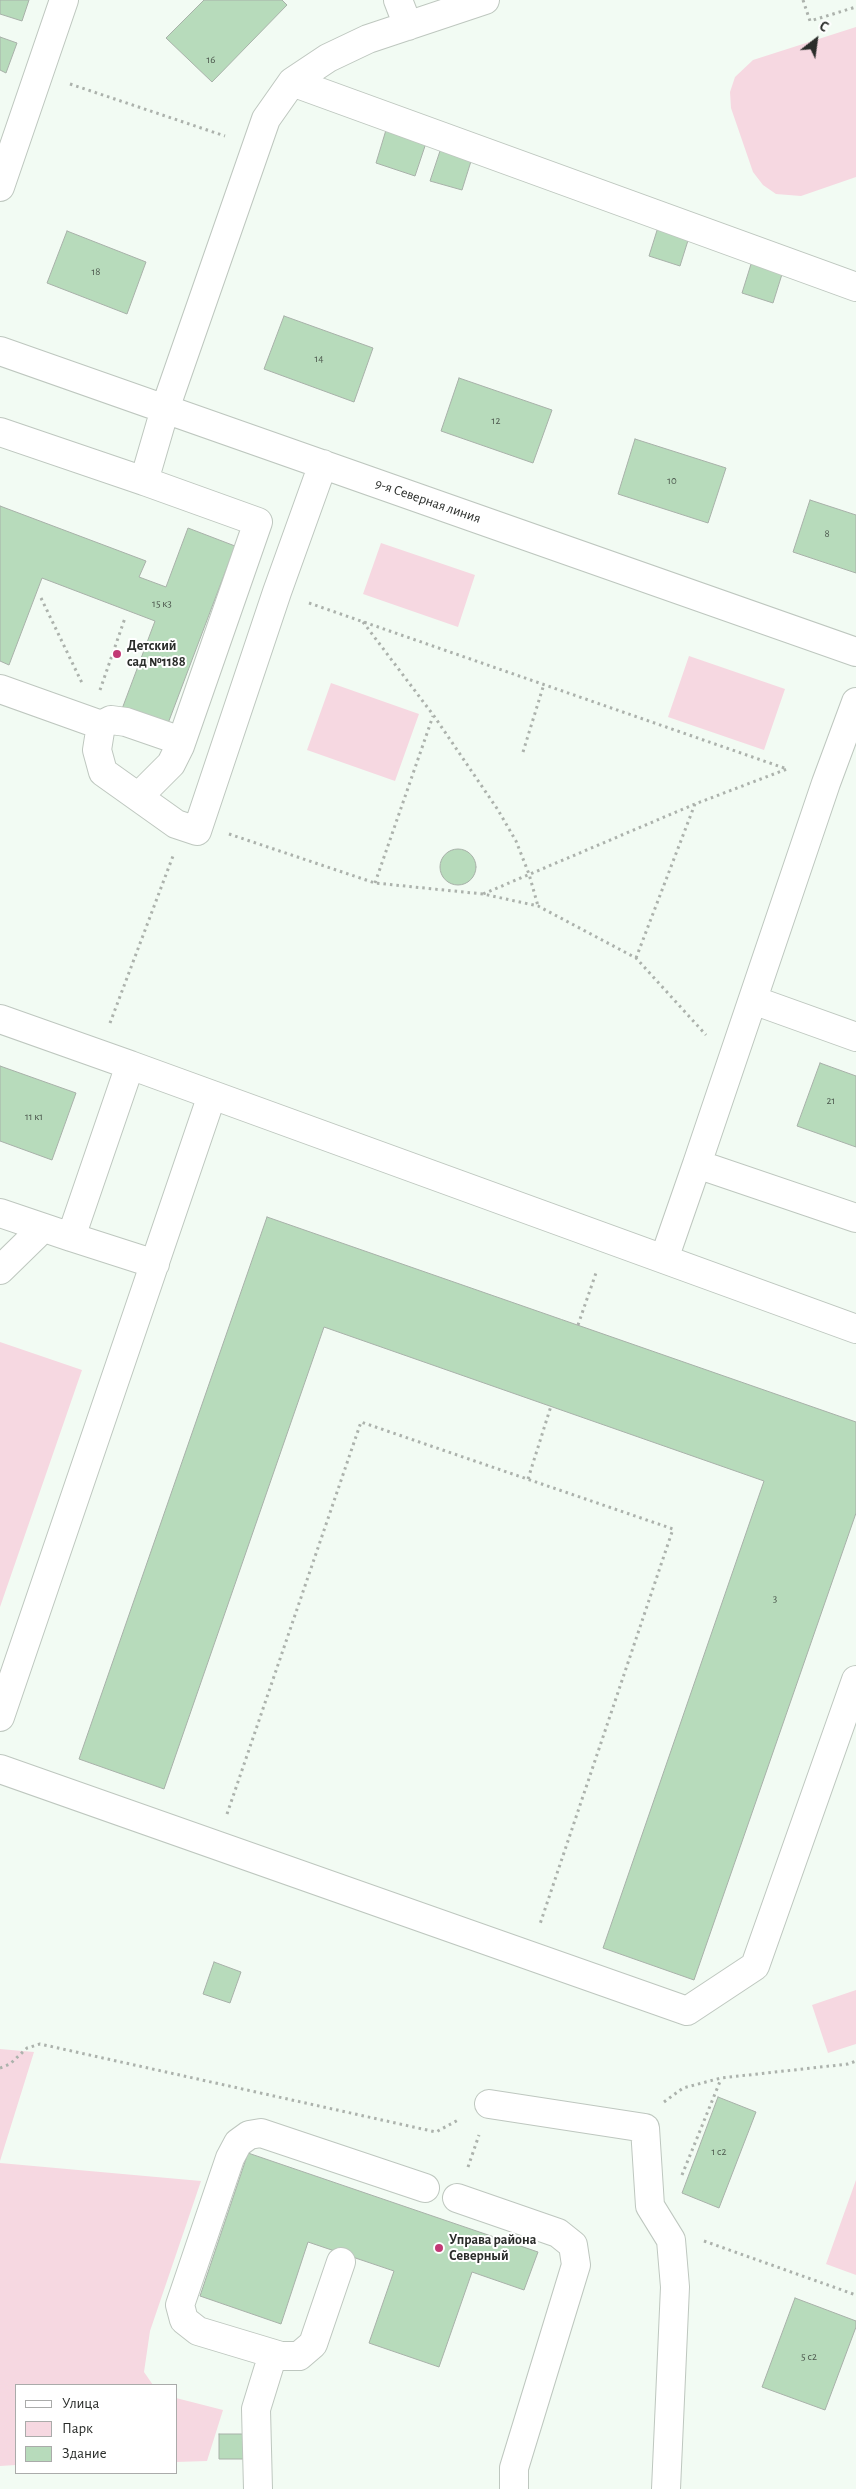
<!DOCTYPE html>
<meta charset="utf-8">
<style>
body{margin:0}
#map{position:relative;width:856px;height:2489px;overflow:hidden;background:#f2fbf3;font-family:"Alegreya Sans",sans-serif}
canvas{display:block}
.legend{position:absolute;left:15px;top:2384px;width:162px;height:90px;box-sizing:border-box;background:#fff;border:1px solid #aaabaa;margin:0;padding:6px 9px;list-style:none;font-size:15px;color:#2a2d2a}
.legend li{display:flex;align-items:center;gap:10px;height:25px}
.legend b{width:25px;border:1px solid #aaabaa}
.north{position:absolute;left:791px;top:15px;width:50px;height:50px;-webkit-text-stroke:4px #fff;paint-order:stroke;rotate:30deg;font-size:14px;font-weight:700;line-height:20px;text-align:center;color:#2a2d2a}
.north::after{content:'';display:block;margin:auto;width:18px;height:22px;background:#2a2d2a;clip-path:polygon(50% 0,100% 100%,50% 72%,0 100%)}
</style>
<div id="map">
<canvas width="856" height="2489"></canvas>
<ul class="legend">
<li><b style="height:6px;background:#fff"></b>Улица</li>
<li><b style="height:14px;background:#f6d8e1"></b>Парк</li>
<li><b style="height:14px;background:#b7dbbb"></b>Здание</li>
</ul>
<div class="north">С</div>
</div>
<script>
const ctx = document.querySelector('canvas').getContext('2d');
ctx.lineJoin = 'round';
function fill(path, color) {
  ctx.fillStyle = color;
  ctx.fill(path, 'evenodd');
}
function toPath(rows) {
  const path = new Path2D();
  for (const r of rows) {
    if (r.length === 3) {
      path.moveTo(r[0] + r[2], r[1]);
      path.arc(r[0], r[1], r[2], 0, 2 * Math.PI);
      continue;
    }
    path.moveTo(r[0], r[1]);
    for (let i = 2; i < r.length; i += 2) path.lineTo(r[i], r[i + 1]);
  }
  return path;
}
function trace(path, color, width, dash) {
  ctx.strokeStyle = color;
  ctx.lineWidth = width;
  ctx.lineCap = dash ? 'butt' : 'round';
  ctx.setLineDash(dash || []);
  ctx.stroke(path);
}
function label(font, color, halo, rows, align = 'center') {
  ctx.font = font + ' "Alegreya Sans",sans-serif';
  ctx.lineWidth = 4;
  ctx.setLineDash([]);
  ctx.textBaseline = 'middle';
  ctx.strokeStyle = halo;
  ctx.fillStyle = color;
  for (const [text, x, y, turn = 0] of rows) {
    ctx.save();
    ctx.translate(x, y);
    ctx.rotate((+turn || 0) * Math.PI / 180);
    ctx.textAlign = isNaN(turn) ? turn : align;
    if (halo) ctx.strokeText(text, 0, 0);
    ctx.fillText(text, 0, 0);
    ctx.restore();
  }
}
fill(toPath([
 [856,27,856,177,801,196,776,194,763,185,753,172,731,108,730,92,735,77,753,60],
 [381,543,475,575,458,627,363,594],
 [689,656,785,689,764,750,668,717],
 [331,683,419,714,395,781,307,750],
 [0,1342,82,1370,0,1607],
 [856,1990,856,2044,828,2053,812,2005],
 [0,2049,34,2052,0,2161],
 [0,2163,201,2181,150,2331,144,2372,153,2385,16,2385,16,2465,0,2466],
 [856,2180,856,2275,826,2264],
 [176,2398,223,2410,207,2461,176,2462]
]), '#f6d8e1');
const building = toPath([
 [0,0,29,0,22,21,0,14,0,0],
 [204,0,282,0,287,5,212,82,166,38,204,0],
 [0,37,17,43,6,73,0,70,0,37],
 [386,130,426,143,415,176,376,163,386,130],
 [441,148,472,158,462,190,430,181,441,148],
 [659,224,690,234,680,266,649,256,659,224],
 [67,231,146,262,127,314,47,283,67,231],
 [752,261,783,271,773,303,742,293,752,261],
 [284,316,373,348,354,402,264,369,284,316],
 [459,378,552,410,533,463,441,431,459,378],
 [635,439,726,468,708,523,618,494,635,439],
 [810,500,856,515,856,573,793,552,810,500],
 [0,506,146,561,139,577,166,587,188,528,235,546,167,726,122,709,155,621,42,578,9,665,0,661,0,506],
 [458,867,18],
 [820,1063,856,1076,856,1147,797,1126,820,1063],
 [0,1066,76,1093,52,1160,0,1141,0,1066],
 [267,1217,856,1422,856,1513,694,1980,603,1948,764,1481,324,1327,164,1789,79,1759,267,1217],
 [214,1962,241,1972,230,2003,203,1994,214,1962],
 [718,2097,756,2112,719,2208,682,2193,718,2097],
 [248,2153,538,2252,524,2290,472,2272,439,2367,369,2343,394,2271,308,2242,281,2324,200,2296,248,2153],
 [795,2298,856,2321,856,2327,825,2410,762,2387,795,2298],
 [219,2434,243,2434,244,2459,219,2459,219,2434]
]);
fill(building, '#b7dbbb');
trace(building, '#a8b1a9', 1);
const minor = toPath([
 [398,0,408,26],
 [292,82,856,287],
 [0,187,64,0],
 [0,351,856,652],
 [0,432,144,481,165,409,266,119,292,82,328,58,368,39,485,0],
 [0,689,101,725,97,750,103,772,176,824,197,831,277,592,323,464],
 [856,702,826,783,697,1164,856,1218],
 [101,725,111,720,126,722,181,741],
 [138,797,171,764,180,746,258,522,144,481],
 [753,1000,856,1037],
 [0,1019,130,1065,71,1237,0,1213],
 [130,1065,856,1329],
 [71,1237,155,1264],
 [664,1259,697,1164],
 [0,1270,43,1228],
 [0,1717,212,1095],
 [0,1769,687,2011,755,1966,856,1680],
 [489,2104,645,2128,650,2206,671,2240,675,2287,666,2489],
 [457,2198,558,2233,573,2245,576,2265,514,2468,514,2489],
 [341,2262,313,2344,299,2356,281,2356,198,2331,184,2320,180,2305,230,2158,238,2143,249,2135,261,2133,425,2188],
 [258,2489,256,2409,273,2354]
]);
trace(minor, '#bec7bf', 30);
trace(toPath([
 [803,0,810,21,856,7],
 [70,84,225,136],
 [41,598,82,683],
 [309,603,787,769,695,804,483,894],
 [363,622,434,716,498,810,516,841,529,874,538,906],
 [100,690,125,618],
 [523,752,544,684],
 [229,834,375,883,483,894,538,906,636,958,706,1035],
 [375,883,433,716],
 [636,958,695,804],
 [110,1023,173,856],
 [578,1325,597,1270],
 [528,1479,551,1406],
 [227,1814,361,1422,673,1529,540,1924],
 [0,2068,10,2064,27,2048,40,2044,436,2132,460,2119],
 [664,2102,683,2088,721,2078,848,2064,856,2061],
 [468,2167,479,2135],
 [682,2175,721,2079],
 [704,2241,856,2295]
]), '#acb2ac', 3, [2.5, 4]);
trace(minor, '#fff', 28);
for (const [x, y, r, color] of [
 [117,654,5,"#c23975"],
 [439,2248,5,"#c23975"]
]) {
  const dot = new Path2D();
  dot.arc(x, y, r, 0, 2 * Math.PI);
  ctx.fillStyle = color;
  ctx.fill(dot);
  trace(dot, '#fff', 2);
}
label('11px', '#4d584e', null, [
 ["16",211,60],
 ["18",96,272],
 ["14",319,359],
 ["12",496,421],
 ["10",672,481],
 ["8",827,534],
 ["15 к3",162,604],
 ["21",831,1101],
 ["11 к1",34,1117],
 ["3",775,1599],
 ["1 с2",719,2152],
 ["5 с2",809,2357]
]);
label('14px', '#2a2d2a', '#fff', [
 ["9-я Северная линия",428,501,19]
]);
label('bold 14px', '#2a2d2a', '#fff', [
 ["Детский",127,646],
 ["сад №1188",127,662],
 ["Управа района",449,2240],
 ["Северный",449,2256]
], 'left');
</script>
